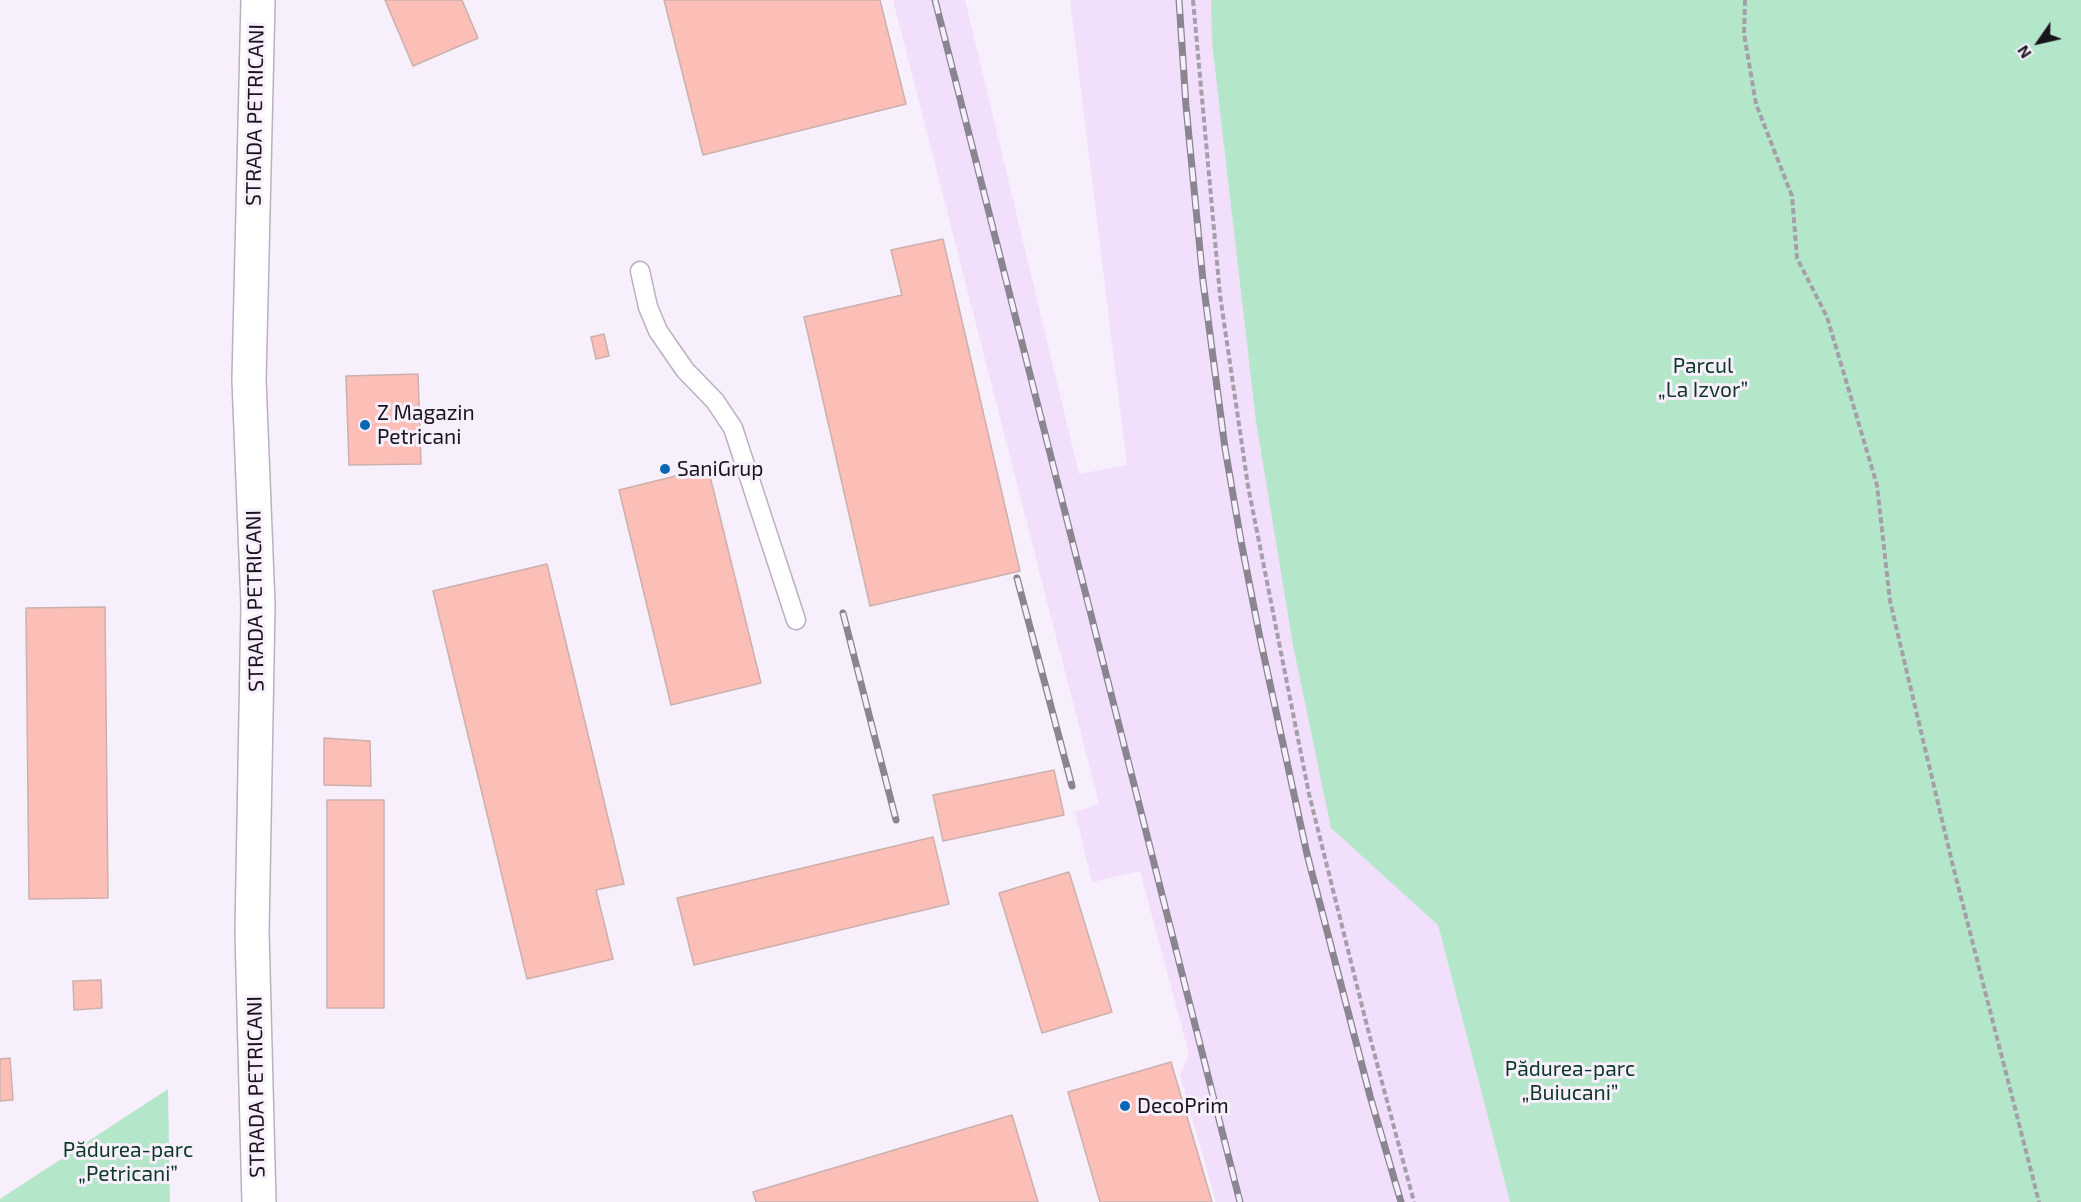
<!DOCTYPE html>
<meta charset="utf-8">
<style>
body{margin:0}
#map{position:relative;width:2081px;height:1202px;overflow:hidden;background:#f7effc;font-family:"Exo 2",sans-serif}
canvas{display:block}
.north{position:absolute;left:2009px;top:12px;width:60px;height:60px;-webkit-text-stroke:4px #f7effc;paint-order:stroke;rotate:236deg;font-size:16px;font-weight:700;line-height:24px;text-align:center;color:#19141c}
.north::after{content:'';display:block;margin:auto;width:21px;height:27px;background:#19141c;clip-path:polygon(50% 0,100% 100%,50% 72%,0 100%)}
</style>
<div id="map">
<canvas width="2081" height="1202"></canvas>
<div class="north">N</div>
</div>
<script>
const ctx = document.querySelector('canvas').getContext('2d');
ctx.lineJoin = 'round';
function fill(path, color) {
  ctx.fillStyle = color;
  ctx.fill(path, 'evenodd');
}
function toPath(rows) {
  const path = new Path2D();
  for (const r of rows) {
    path.moveTo(r[0], r[1]);
    for (let i = 2; i < r.length; i += 2) path.lineTo(r[i], r[i + 1]);
  }
  return path;
}
function trace(path, color, width, dash) {
  ctx.strokeStyle = color;
  ctx.lineWidth = width;
  ctx.lineCap = dash ? 'butt' : 'round';
  ctx.setLineDash(dash || []);
  ctx.stroke(path);
}
function label(font, color, halo, rows, align = 'center') {
  ctx.font = font + ' "Exo 2",sans-serif';
  ctx.lineWidth = 6;
  ctx.setLineDash([]);
  ctx.textBaseline = 'middle';
  ctx.strokeStyle = halo;
  ctx.fillStyle = color;
  for (const [text, x, y, turn = 0] of rows) {
    ctx.save();
    ctx.translate(x, y);
    ctx.rotate((+turn || 0) * Math.PI / 180);
    ctx.textAlign = isNaN(turn) ? turn : align;
    if (halo) ctx.strokeText(text, 0, 0);
    ctx.fillText(text, 0, 0);
    ctx.restore();
  }
}
fill(toPath([
 [893,0,965,0,1079,474,1127,465,1070,0,1283,0,1436,918,1510,1202,1216,1202,1180,1075,1189,1054,1140,871,1092,882,1075,812,1099,804]
]), '#f1dffb');
fill(toPath([
 [1211,0,2081,0,2081,1202,1510,1202,1438,925,1331,828,1293,645,1256,421,1212,42],
 [168,1089,170,1202,0,1202,0,1199]
]), '#b4e6ca');
const building = toPath([
 [385,0,462,0,478,38,413,66,385,0],
 [664,0,880,0,906,104,703,155,664,0],
 [943,239,1020,571,870,606,804,317,902,295,891,250,943,239],
 [604,334,609,356,596,359,591,337,604,334],
 [418,374,421,464,349,465,346,376,418,374],
 [708,468,761,683,671,705,619,490,708,468],
 [547,564,624,884,596,890,613,959,527,979,433,591,547,564],
 [105,607,108,898,29,899,26,608,105,607],
 [324,738,370,741,371,786,324,785,324,738],
 [1054,770,1064,815,943,841,933,795,1054,770],
 [327,800,384,800,384,1008,327,1008,327,800],
 [933,837,949,904,694,965,677,898,933,837],
 [1069,872,1112,1012,1042,1033,999,893,1069,872],
 [101,980,102,1008,74,1010,73,981,101,980],
 [10,1058,13,1100,0,1101,0,1059,10,1058],
 [1171,1062,1212,1202,1100,1202,1068,1092,1171,1062],
 [1012,1115,1038,1202,756,1202,753,1192,1012,1115]
]);
fill(building, '#fcbfb8');
trace(building, '#cbb0ac', 1.5);
const service = toPath([
 [640,271,648,307,658,331,685,370,715,401,733,428,796,620]
]);
const primary = toPath([
 [258,0,249,380,258,605,252,932,259,1202]
]);
trace(service, '#bbafc3', 21);
trace(primary, '#bbafc3', 36);
trace(toPath([
 [1193,0,1220,295,1248,486,1309,794,1367,1026,1414,1202],
 [1745,0,1744,34,1756,104,1792,196,1797,258,1827,317,1877,485,1890,601,1952,862,2039,1202]
]), '#a59faa', 4, [6, 3]);
trace(service, '#fff', 18);
trace(primary, '#fff', 33);
const rail = toPath([
 [935,0,1240,1202],
 [1179,0,1186,106,1203,281,1225,448,1241,541,1260,638,1307,854,1370,1096,1401,1202],
 [1017,578,1072,786],
 [843,613,896,820]
]);
trace(rail, '#8b858f', 7);
trace(rail, '#f7effc', 4.5, [14]);
for (const [x, y, r, color] of [
 [365,425,6,"#0968b5"],
 [665,469,6,"#0968b5"],
 [1125,1106,6,"#0968b5"]
]) {
  const dot = new Path2D();
  dot.arc(x, y, r, 0, 2 * Math.PI);
  ctx.fillStyle = color;
  ctx.fill(dot);
  trace(dot, '#f7effc', 2);
}
label('21px', '#19141c', '#f7effc', [
 ["STRADA PETRICANI",255,115,-89],
 ["STRADA PETRICANI",255,601,-91],
 ["STRADA PETRICANI",256,1087,-91]
]);
label('21px', '#0c3926', '#f7effc', [
 ["Parcul",1703,366],
 ["„La Izvor”",1703,390],
 ["Pădurea-parc",1570,1069],
 ["„Buiucani”",1570,1093],
 ["Pădurea-parc",128,1150],
 ["„Petricani”",128,1174]
]);
label('21px', '#19141c', '#f7effc', [
 ["Z Magazin",377,413],
 ["Petricani",377,437],
 ["SaniGrup",677,469],
 ["DecoPrim",1137,1106]
], 'left');
</script>
